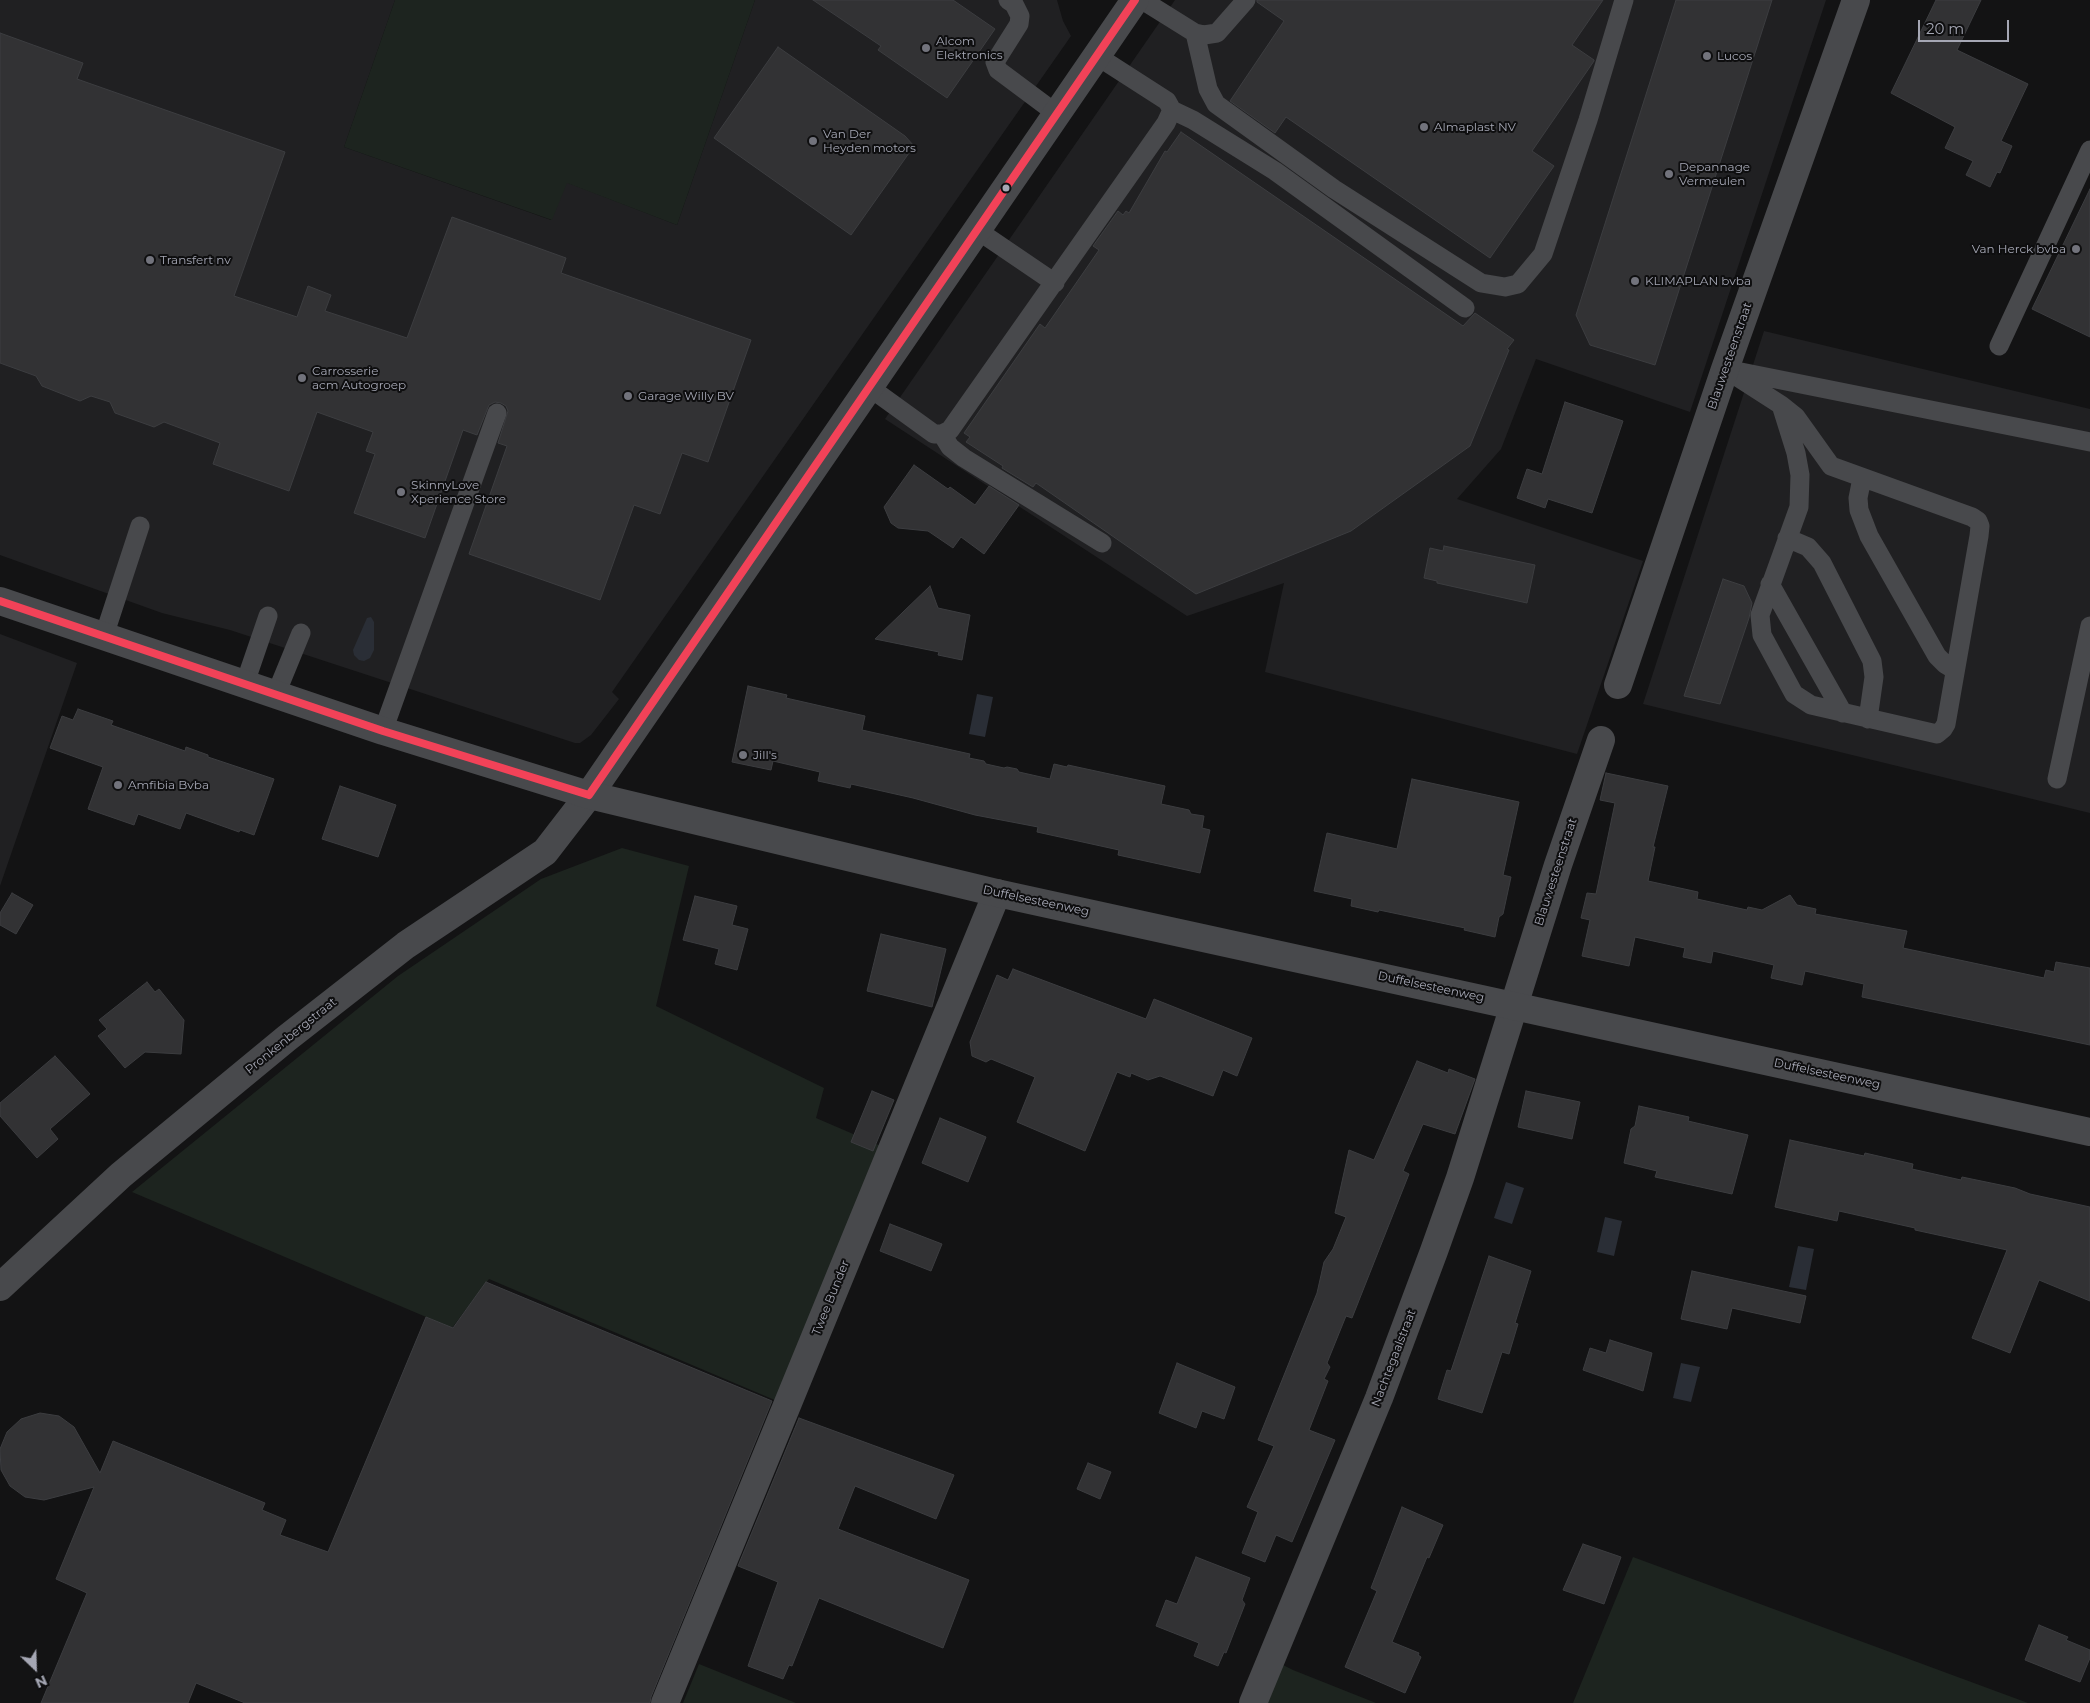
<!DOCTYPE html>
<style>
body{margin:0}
#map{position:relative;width:2090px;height:1703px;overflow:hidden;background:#131314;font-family:Montserrat,sans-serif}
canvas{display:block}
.north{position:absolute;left:10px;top:1643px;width:50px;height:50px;-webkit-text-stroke:4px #0e0e0f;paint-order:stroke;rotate:156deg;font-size:14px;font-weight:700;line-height:20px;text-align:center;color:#a5a7b4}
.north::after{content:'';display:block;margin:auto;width:18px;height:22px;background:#a5a7b4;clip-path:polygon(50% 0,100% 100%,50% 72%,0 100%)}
.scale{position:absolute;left:1918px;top:20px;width:91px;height:22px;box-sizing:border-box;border:2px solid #a5a7b4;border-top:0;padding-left:6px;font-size:15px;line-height:18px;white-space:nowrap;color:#a5a7b4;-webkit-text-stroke:4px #0e0e0f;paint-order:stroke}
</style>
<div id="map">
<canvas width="2090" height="1703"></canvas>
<div class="north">N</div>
<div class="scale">20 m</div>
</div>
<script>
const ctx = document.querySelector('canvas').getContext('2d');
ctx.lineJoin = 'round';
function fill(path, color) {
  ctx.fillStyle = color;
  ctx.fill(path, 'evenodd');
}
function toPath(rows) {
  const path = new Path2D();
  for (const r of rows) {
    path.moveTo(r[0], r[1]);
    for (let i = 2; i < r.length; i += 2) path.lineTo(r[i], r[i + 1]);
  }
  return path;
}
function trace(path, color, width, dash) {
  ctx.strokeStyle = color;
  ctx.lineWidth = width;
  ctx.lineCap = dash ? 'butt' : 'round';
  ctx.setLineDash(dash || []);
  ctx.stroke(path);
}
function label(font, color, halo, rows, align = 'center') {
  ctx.font = font + ' Montserrat,sans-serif';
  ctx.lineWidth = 4;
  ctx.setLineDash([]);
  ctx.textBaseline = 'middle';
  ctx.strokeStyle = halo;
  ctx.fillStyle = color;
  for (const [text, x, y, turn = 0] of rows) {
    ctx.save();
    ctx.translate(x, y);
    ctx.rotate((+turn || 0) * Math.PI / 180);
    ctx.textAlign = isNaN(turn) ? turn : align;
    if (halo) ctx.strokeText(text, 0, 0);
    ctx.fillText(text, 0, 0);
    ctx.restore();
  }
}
fill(toPath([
 [0,0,395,0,344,147,551,220,566,182,677,225,755,0,1057,0,1063,21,1071,36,612,692,619,699,591,735,580,743,575,743,230,630,162,613,0,555],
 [1175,0,1826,0,1690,412,1536,359,1501,449,1457,499,1643,561,1577,754,1265,672,1284,583,1187,616,885,419],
 [1764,331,2090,409,2090,813,1643,704],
 [0,634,77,663,0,886]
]), '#202022');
fill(toPath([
 [395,0,755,0,677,225,567,183,552,220,344,147],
 [622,848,689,866,656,1006,824,1088,816,1118,881,1146,777,1401,489,1279,452,1328,132,1192,398,976,541,879],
 [1633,1557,2028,1703,1573,1703],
 [699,1664,796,1703,683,1703],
 [1283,1665,1293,1670,1376,1703,1267,1703]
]), '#1d241f');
fill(toPath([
 [371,617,374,622,374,650,370,658,364,661,359,660,354,655,353,650,367,618],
 [977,694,993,697,985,737,969,734],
 [1506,1182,1524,1188,1512,1224,1494,1218],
 [1605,1217,1622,1221,1614,1256,1597,1252],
 [1798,1246,1814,1249,1806,1290,1789,1287],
 [1681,1363,1700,1367,1691,1402,1673,1398]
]), '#2a2e36');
const building = toPath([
 [813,0,953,0,995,29,947,98,878,50,881,46,813,0],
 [1257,0,1603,0,1572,45,1594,60,1594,61,1532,151,1554,166,1490,258,1286,117,1275,133,1230,101,1284,21,1257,2,1257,0],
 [1676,0,1772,0,1655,365,1590,345,1576,315,1676,0],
 [1936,0,1981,0,1957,50,2028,84,2001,141,2012,146,2000,173,1997,172,1990,187,1966,175,1973,161,1945,148,1955,127,1891,93,1936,0],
 [0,33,83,63,77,79,285,152,234,296,297,317,308,286,331,295,325,311,407,338,452,217,566,258,561,273,751,340,708,462,682,453,660,514,634,505,600,600,469,554,507,446,498,443,508,411,506,406,501,403,495,402,489,405,477,435,463,430,425,538,354,513,375,454,366,451,373,432,317,412,289,491,213,464,220,443,164,422,154,427,115,413,110,402,91,396,80,401,42,386,36,376,0,363,0,33],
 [778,47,905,136,914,146,851,235,714,138,778,47],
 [1181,132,1463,326,1475,313,1514,340,1507,349,1509,350,1470,446,1351,531,1196,594,1036,483,1033,487,1002,468,1003,466,966,442,970,437,964,433,1040,324,1045,328,1099,250,1093,246,1118,211,1123,215,1126,211,1129,213,1165,151,1167,152,1181,132],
 [2090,189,2090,337,2032,309,2090,189],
 [1565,402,1623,421,1592,513,1548,499,1545,508,1517,498,1527,469,1542,474,1565,402],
 [914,465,948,489,950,487,975,505,989,486,1019,505,984,554,961,537,953,548,928,531,898,528,891,523,884,507,914,465],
 [1444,546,1535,565,1527,603,1437,583,1437,581,1424,578,1430,548,1443,551,1444,546],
 [1723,579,1744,586,1752,603,1749,618,1720,704,1684,696,1723,579],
 [930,586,938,608,970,615,962,660,938,655,939,652,875,639,930,586],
 [748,686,787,695,786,698,865,716,862,730,970,754,969,758,984,761,986,764,1004,768,1007,767,1017,769,1019,772,1050,779,1054,764,1067,767,1068,765,1165,786,1161,804,1189,810,1191,814,1204,816,1202,828,1210,830,1200,873,1118,855,1119,850,1037,832,1038,827,975,815,913,798,851,784,850,788,818,781,820,772,773,761,771,770,732,762,748,686],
 [78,709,113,721,111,725,185,751,186,747,208,755,208,757,274,779,254,835,240,830,239,832,186,813,180,829,138,814,134,825,88,809,103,767,50,748,62,716,73,720,78,709],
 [1606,773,1668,786,1653,847,1655,847,1648,881,1698,892,1697,899,1747,910,1748,907,1762,910,1790,895,1797,905,1816,909,1815,914,1907,931,1903,948,2044,978,2046,970,2054,972,2056,962,2090,968,2090,1045,1862,997,1864,984,1805,971,1802,985,1771,978,1774,965,1713,951,1711,963,1683,957,1685,948,1635,937,1629,966,1582,956,1590,920,1581,918,1587,893,1596,894,1615,803,1600,800,1606,773],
 [1412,779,1519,802,1503,875,1511,877,1503,914,1499,917,1495,937,1464,930,1465,928,1379,910,1378,912,1351,906,1352,899,1314,891,1327,833,1397,849,1412,779],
 [340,786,396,805,378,857,322,839,340,786],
 [12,893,33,905,16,934,0,925,0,913,12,893],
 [695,896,737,906,732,925,748,929,737,970,715,964,719,949,683,940,695,896],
 [881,934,946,949,932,1007,867,991,881,934],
 [1013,969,1146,1019,1154,999,1252,1038,1237,1076,1223,1070,1213,1096,1160,1076,1148,1080,1131,1073,1130,1077,1117,1072,1085,1151,1017,1122,1035,1077,991,1059,986,1062,972,1056,970,1042,997,975,1008,980,1013,969],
 [147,982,155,992,159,989,184,1020,181,1054,145,1052,125,1068,98,1036,107,1029,99,1020,147,982],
 [55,1056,90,1094,50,1129,58,1139,37,1158,0,1116,0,1103,55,1056],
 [1417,1061,1448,1073,1449,1069,1475,1079,1455,1134,1423,1124,1403,1171,1409,1174,1352,1318,1346,1316,1327,1363,1330,1367,1324,1379,1328,1381,1309,1430,1335,1440,1292,1542,1276,1535,1265,1562,1242,1553,1258,1512,1247,1507,1274,1446,1258,1440,1317,1293,1324,1262,1333,1249,1346,1217,1335,1213,1349,1150,1374,1160,1417,1061],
 [872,1091,894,1100,873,1151,851,1142,872,1091],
 [1526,1091,1580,1102,1572,1139,1518,1127,1526,1091],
 [1639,1106,1689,1117,1688,1121,1748,1135,1732,1194,1655,1177,1657,1171,1624,1163,1631,1129,1635,1126,1639,1106],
 [940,1118,986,1137,968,1182,922,1163,940,1118],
 [1790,1140,1864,1156,1865,1153,1913,1164,1912,1169,1961,1180,1962,1177,2015,1188,2030,1194,2090,1207,2090,1301,2039,1280,2010,1353,1972,1338,2007,1250,1915,1230,1915,1228,1839,1211,1837,1221,1775,1207,1790,1140],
 [890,1224,942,1244,931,1271,880,1251,890,1224],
 [1489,1256,1531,1271,1515,1323,1518,1324,1509,1354,1502,1352,1482,1413,1438,1399,1447,1370,1451,1371,1489,1256],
 [1692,1271,1806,1296,1800,1323,1732,1308,1727,1329,1681,1319,1692,1271],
 [486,1282,772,1401,651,1697,650,1703,245,1703,196,1683,188,1703,41,1703,87,1593,56,1579,94,1487,44,1500,25,1497,10,1486,1,1470,0,1449,7,1432,21,1419,40,1413,59,1416,74,1427,100,1473,113,1441,265,1503,262,1510,286,1520,280,1535,328,1552,426,1317,453,1328,486,1282],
 [1610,1340,1652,1353,1643,1391,1583,1370,1590,1348,1606,1353,1610,1340],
 [1177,1363,1235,1387,1224,1419,1202,1411,1196,1428,1159,1413,1177,1363],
 [799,1418,954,1475,936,1519,855,1486,838,1529,969,1580,943,1648,819,1598,792,1666,789,1665,783,1679,748,1666,778,1582,738,1566,799,1418],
 [1088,1463,1111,1472,1100,1499,1077,1489,1088,1463],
 [1402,1507,1443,1525,1429,1558,1427,1557,1392,1642,1419,1653,1418,1655,1421,1657,1405,1693,1345,1667,1377,1591,1371,1588,1402,1507],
 [1583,1544,1621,1557,1604,1604,1563,1590,1583,1544],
 [1196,1557,1250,1578,1242,1600,1245,1604,1226,1653,1224,1652,1218,1666,1194,1656,1199,1643,1156,1626,1166,1600,1177,1604,1196,1557],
 [2039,1625,2068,1637,2066,1640,2090,1650,2090,1658,2080,1682,2025,1660,2039,1625]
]);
fill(building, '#323234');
trace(building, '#3c3d40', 1);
trace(toPath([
 [1008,0,1014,4,1020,16,1019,24,995,62,998,70,1057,114],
 [1142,0,1195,33,1204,35,1217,33,1246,0],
 [1195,33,1208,89,1216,104,1334,189,1481,283,1505,287,1518,284,1543,254,1588,120,1624,0],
 [1172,110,1193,120,1275,171,1465,308],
 [977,230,1055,283],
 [1999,346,2090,150],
 [1725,369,1781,405,1796,453,1800,475,1799,507,1760,615,1762,635,1794,694,1811,705,1937,734,1943,729,1946,724,1979,536,1980,526,1978,521,1972,517,1831,466,1796,417,1781,405],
 [1736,371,2090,442],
 [869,387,934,434,942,434,950,430,1166,123,1172,110,1167,101,1097,56],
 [942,434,950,447,964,458,1102,543],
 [1862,478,1858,498,1859,510,1869,536,1937,656,1945,664,1955,670],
 [1787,538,1808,547,1822,563,1872,661,1874,677,1868,719],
 [1770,584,1843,713],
 [104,636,140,526],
 [245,683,268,616],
 [276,694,301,633],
 [383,731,497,413],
 [2057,779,2090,626]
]), '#48494c', 19);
trace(toPath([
 [1618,685,1725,369,1856,0],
 [0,1287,121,1175,287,1038,406,945,545,852,589,795,1135,0],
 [665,1703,997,893],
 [1253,1703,1379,1398,1434,1251,1460,1178,1558,865,1601,740]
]), '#48494c', 28);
trace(toPath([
 [0,601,383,731,589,795,997,893,2090,1132]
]), '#48494c', 28);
trace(toPath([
 [0,601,383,731,589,795],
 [589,795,1135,0]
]), '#f24258', 8);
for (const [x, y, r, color] of [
 [926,48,5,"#72737c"],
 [1707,56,5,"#72737c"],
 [1424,127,5,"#72737c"],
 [813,141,5,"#72737c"],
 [1669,174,5,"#72737c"],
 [1006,188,4.5,"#a5a7b4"],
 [2076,249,5,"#72737c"],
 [150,260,5,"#72737c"],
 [1635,281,5,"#72737c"],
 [302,378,5,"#72737c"],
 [628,396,5,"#72737c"],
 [401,492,5,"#72737c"],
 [743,755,5,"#72737c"],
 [118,785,5,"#72737c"]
]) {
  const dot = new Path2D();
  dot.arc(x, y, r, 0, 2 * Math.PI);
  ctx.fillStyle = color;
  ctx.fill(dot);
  trace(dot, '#0e0e0f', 2);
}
label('12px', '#a5a7b4', '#0e0e0f', [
 ["Alcom",936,41],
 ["Elektronics",936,55],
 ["Lucos",1717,56],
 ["Almaplast NV",1434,127],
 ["Van Der",823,134],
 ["Heyden motors",823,148],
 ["Depannage",1679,167],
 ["Vermeulen",1679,181],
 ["Van Herck bvba",2066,249,"right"],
 ["Transfert nv",160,260],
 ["KLIMAPLAN bvba",1645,281],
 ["Carrosserie",312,371],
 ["acm Autogroep",312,385],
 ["Garage Willy BV",638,396],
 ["SkinnyLove",411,485],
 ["Xperience Store",411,499],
 ["Jill's",753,755],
 ["Amfibia Bvba",128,785]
], 'left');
label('12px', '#a5a7b4', '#0e0e0f', [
 ["Blauwesteenstraat",1730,356,-71],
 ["Blauwesteenstraat",1556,872,-72],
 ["Duffelsesteenweg",1036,901,12],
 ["Duffelsesteenweg",1431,987,12],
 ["Pronkenbergstraat",291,1036,-39],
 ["Duffelsesteenweg",1827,1074,12],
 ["Twee Bunder",831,1298,-68],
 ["Nachtegaalstraat",1394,1358,-69]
]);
</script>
